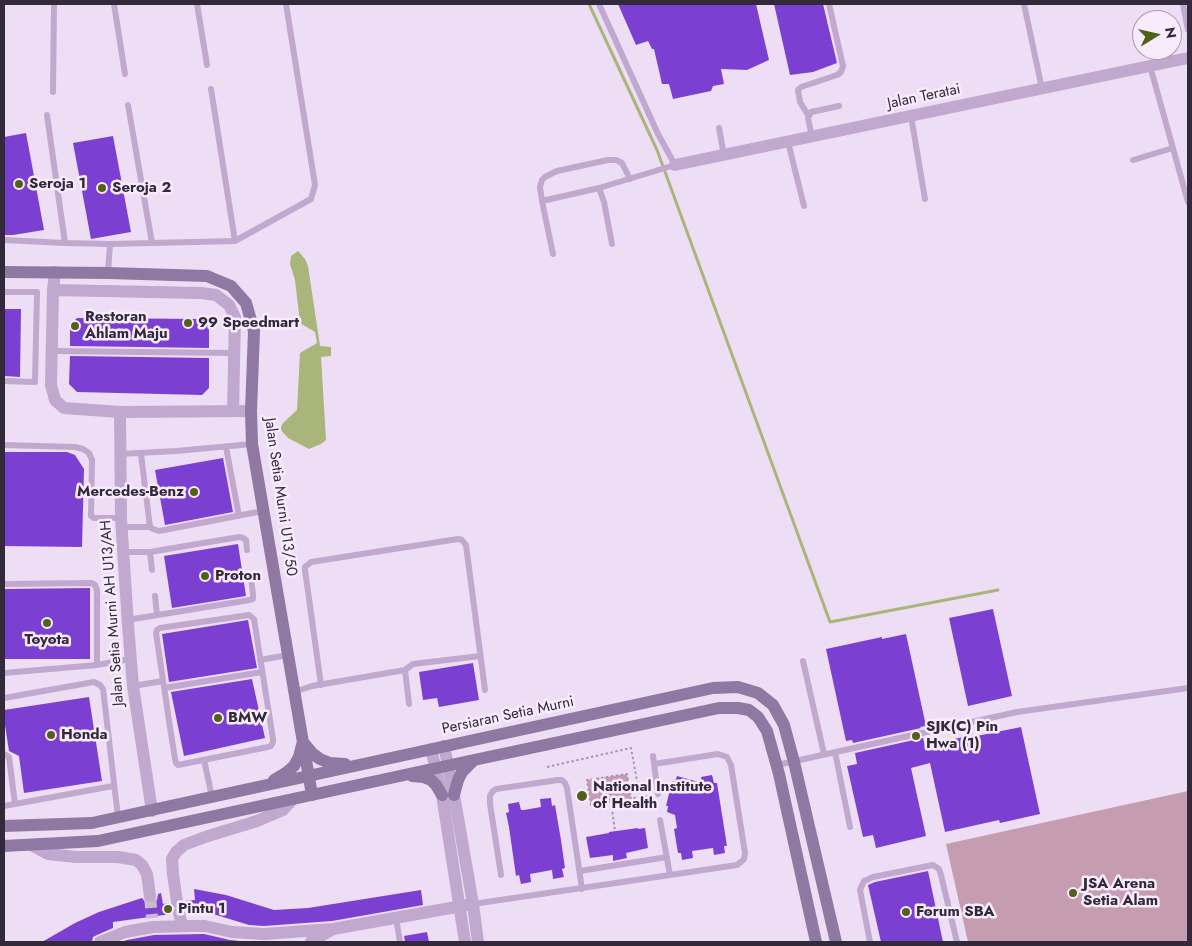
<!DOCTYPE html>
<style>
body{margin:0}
#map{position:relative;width:1192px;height:946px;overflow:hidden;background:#eedef5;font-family:Jost,sans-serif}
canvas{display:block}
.frame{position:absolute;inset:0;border:5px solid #32293b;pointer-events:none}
.north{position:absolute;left:1132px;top:10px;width:50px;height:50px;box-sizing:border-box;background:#f7ebfc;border:1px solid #a89daf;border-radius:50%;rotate:81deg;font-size:14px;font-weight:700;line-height:20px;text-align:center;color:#32293b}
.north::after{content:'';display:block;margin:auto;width:18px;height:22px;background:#51611a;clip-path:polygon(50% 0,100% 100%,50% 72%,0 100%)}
</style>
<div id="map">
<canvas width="1192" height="946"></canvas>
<div class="frame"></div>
<div class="north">N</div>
</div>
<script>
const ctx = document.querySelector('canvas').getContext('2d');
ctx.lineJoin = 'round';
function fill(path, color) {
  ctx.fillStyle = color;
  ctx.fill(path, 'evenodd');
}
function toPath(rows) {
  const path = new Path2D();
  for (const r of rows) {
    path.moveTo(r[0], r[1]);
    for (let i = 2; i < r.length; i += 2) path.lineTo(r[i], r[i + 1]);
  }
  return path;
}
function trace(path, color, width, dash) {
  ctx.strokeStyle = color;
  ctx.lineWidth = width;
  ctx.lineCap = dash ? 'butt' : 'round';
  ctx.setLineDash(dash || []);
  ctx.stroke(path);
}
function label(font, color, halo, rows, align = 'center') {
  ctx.font = font + ' Jost,sans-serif';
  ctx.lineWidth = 5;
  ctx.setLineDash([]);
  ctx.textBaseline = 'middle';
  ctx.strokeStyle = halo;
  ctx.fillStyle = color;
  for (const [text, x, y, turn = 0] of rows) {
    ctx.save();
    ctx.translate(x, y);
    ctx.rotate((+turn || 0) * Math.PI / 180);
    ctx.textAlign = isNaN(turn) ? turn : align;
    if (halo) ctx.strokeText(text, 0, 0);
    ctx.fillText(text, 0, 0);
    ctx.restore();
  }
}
fill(toPath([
 [627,774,631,799,591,805,587,780],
 [1188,791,1188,942,968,942,946,844]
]), '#c69cb1');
fill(toPath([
 [298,251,305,259,308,266,320,346,331,347,331,356,321,357,326,440,321,444,309,449,288,438,280,429,283,423,297,410,300,353,317,343,315,332,300,323,295,280,290,264,291,256]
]), '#a9b57a');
trace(toPath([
 [589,4,657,150,830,622,998,590]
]), '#a9b57a', 3);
fill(toPath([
 [618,4,756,4,769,60,747,70,721,69,724,84,713,86,711,91,673,99,669,84,662,84,654,49,652,49,648,41,636,45],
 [774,4,823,4,837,63,813,72,790,75],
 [26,133,44,230,13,235,4,235,4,137],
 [113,136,131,232,91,239,73,143],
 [4,309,21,309,20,377,4,376],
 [77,318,203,319,209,326,209,348,70,346,70,325],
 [70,356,209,358,209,388,202,395,77,392,69,384],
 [4,452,67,452,75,455,84,469,82,547,4,546],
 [223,458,233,512,165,525,155,470],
 [238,544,246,596,172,608,164,556],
 [90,588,90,659,4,659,4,589],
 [993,609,1012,696,968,706,949,618],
 [248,620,257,668,169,682,162,634],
 [906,634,926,726,920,727,921,728,853,743,852,740,846,741,826,649,882,637,882,639],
 [473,663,479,700,439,707,437,698,423,700,419,672],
 [252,679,265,738,184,756,171,692],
 [89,697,102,781,24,793,19,756,9,751,4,719,4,710],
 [1021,727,1040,814,1000,823,999,820,945,832,930,763,911,768,926,836,876,848,873,835,863,837,847,766,857,764,855,753,923,738,925,746,976,734,977,736],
 [712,775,714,783,717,783,727,846,724,846,725,853,714,855,713,848,692,851,693,858,682,860,681,853,678,853,674,829,677,828,675,815,667,812,668,806,666,806,672,781,675,782,677,776,702,783,701,777],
 [551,798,552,806,555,805,561,840,565,868,562,869,564,877,553,879,552,870,530,874,531,882,521,884,519,875,516,876,509,827,506,813,509,812,508,804,519,802,521,810,524,810,541,807,540,799],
 [638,828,638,829,645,828,648,848,626,853,627,858,613,861,613,855,590,858,586,837,609,833,609,832],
 [928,871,943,942,881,942,868,885,875,882],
 [194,889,226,895,274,910,308,908,421,890,423,905,332,921,264,926,249,925,213,914,196,911,187,912,184,906,185,901,195,900],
 [161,893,163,904,169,903,172,908,171,914,113,922,113,928,97,935,93,937,92,942,42,942,75,923,99,912,142,898,146,903,152,904,157,900,158,894],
 [427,932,429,942,405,942,404,936],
 [204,934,230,940,240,941,240,942,121,942,127,940,154,935]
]), '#7b40d1');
trace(toPath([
 [150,896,152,918]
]), '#c8bad0', 12, [12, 6]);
trace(toPath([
 [547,767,631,748,640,797,591,805,587,780,627,774,631,799],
 [640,797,650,796],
 [611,802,615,831]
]), '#aa92bb', 2, [2.5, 2.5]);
trace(toPath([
 [114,4,125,74],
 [197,4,207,65],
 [599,4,658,134,675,165,599,188,604,202,612,244],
 [1024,4,1042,89],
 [1183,4,1188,30],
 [1150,66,1188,202],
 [211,89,235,241],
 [53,92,54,4],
 [128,105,152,243],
 [47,115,65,243],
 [808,115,800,102,798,90,801,87,837,75,841,72,843,66,829,4],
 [911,116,925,199],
 [719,128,724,155],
 [812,137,808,118,811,112,839,106],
 [788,142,804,206],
 [1133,160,1173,148],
 [542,201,599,188],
 [4,240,65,243,110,244,235,241,311,199,315,185,286,4],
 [553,254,542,201,540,187,542,180,545,177,557,171,608,160,616,160,622,163,630,179],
 [108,273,110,244],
 [4,292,37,292,35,382,4,381],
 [52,351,234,353],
 [4,445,75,447,83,449,89,453,92,460,91,516,94,518,121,518],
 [226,447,239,516],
 [120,454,176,451,252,444],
 [141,454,150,527,153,529,159,531,263,511],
 [122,527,150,527],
 [123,552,150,552,239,537,243,538,246,540,247,550],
 [150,552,152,570],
 [4,584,92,583,95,585,97,590,97,665,4,673],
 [155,596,157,615],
 [249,615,254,619,273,739,273,742,271,746,268,747,178,765,176,763,175,759,170,727,156,633,157,630,160,628,249,615],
 [127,620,250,600,253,599,253,595,251,577],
 [260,660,288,655],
 [803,661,824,754],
 [97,665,130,659],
 [405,670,409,704],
 [321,685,305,570,305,567,311,562,458,539,462,540,466,545,485,690],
 [133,686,163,681],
 [164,688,262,672],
 [294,692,312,686,405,670,413,664,480,656],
 [4,698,94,682,100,685,103,689,118,817],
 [835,752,850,827],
 [4,754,6,755,9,757,15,804],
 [653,756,658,794],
 [204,760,212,797],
 [777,765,1017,712,1188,688],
 [4,806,113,786],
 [660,820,670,875],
 [580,871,667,857],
 [501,875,490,804,490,796,492,792,496,789,558,780,562,780,565,783,567,788,582,889],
 [473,904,670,875,737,865,741,862,744,859,745,853,731,765,727,757,718,754,654,764],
 [396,918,400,942],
 [870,942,860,890,864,881,873,877,933,865,939,869,941,875,957,942]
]), '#c0a8cf', 6);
trace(toPath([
 [675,165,1188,58],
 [55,272,53,290,51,385,55,400,64,408,120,412,251,411],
 [53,290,201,293,216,295,229,305,235,317,233,411],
 [120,412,121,518,128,625,133,686,152,811],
 [444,746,454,795,473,904,478,942],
 [431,749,442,795,465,942],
 [31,845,48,854,76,857,118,857,136,860,142,865,147,874,150,896],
 [177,902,173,874,172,859,176,852,184,845,205,837,257,821,283,810,292,800],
 [179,913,182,925],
 [100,942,125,932,153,927,193,926,205,926,232,932,264,934,333,929,473,904],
 [311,942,331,930]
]), '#c0a8cf', 12);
trace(toPath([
 [4,272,108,273,207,276,231,286,246,303,254,331,251,411,252,444,312,795],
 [303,742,313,754,320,759,330,763,345,764],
 [412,776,423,777,431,780,436,785,442,795],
 [274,780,287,772,294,766,299,757,302,745],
 [454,795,458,780,462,772,474,760],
 [4,826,92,823,713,688,738,687,758,693,773,705,784,725,794,762,836,942],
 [4,846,98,841,474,760,719,708,738,708,749,710,758,717,767,731,779,774,816,942]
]), '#8f79a3', 12);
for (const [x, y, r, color] of [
 [19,184,5,"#51611a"],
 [102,188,5,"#51611a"],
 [188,323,5,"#51611a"],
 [75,326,5,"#51611a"],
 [194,492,5,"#51611a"],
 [205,576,5,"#51611a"],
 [47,623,5,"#51611a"],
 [218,718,5,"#51611a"],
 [51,735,5,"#51611a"],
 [916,736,5,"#51611a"],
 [582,796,6,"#51611a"],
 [1073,893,5,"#51611a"],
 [168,909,5,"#51611a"],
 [906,912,5,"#51611a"]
]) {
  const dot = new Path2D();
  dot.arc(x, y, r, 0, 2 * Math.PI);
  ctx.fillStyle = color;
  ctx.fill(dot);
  trace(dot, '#f7ebfc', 2);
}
label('15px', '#32293b', '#f7ebfc', [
 ["Jalan Teratai",924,97,-12],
 ["Jalan Setia Murni U13/50",280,497,82],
 ["Jalan Setia Murni AH U13/AH",113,613,-94],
 ["Persiaran Setia Murni",508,716,-12]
]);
label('bold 15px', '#32293b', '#f7ebfc', [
 ["Seroja 1",29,184],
 ["Seroja 2",112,188],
 ["Restoran",85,317],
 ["Ahlam Maju",85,334],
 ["99 Speedmart",198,323],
 ["Mercedes-Benz",184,492,"right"],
 ["Proton",215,576],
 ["Toyota",47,640,"center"],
 ["BMW",228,718],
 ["SJK(C) Pin",926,727],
 ["Hwa (1)",926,744],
 ["Honda",61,735],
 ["National Institute",593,787],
 ["of Health",593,804],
 ["JSA Arena",1083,884],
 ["Setia Alam",1083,901],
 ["Pintu 1",178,909],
 ["Forum SBA",916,912]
], 'left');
</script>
